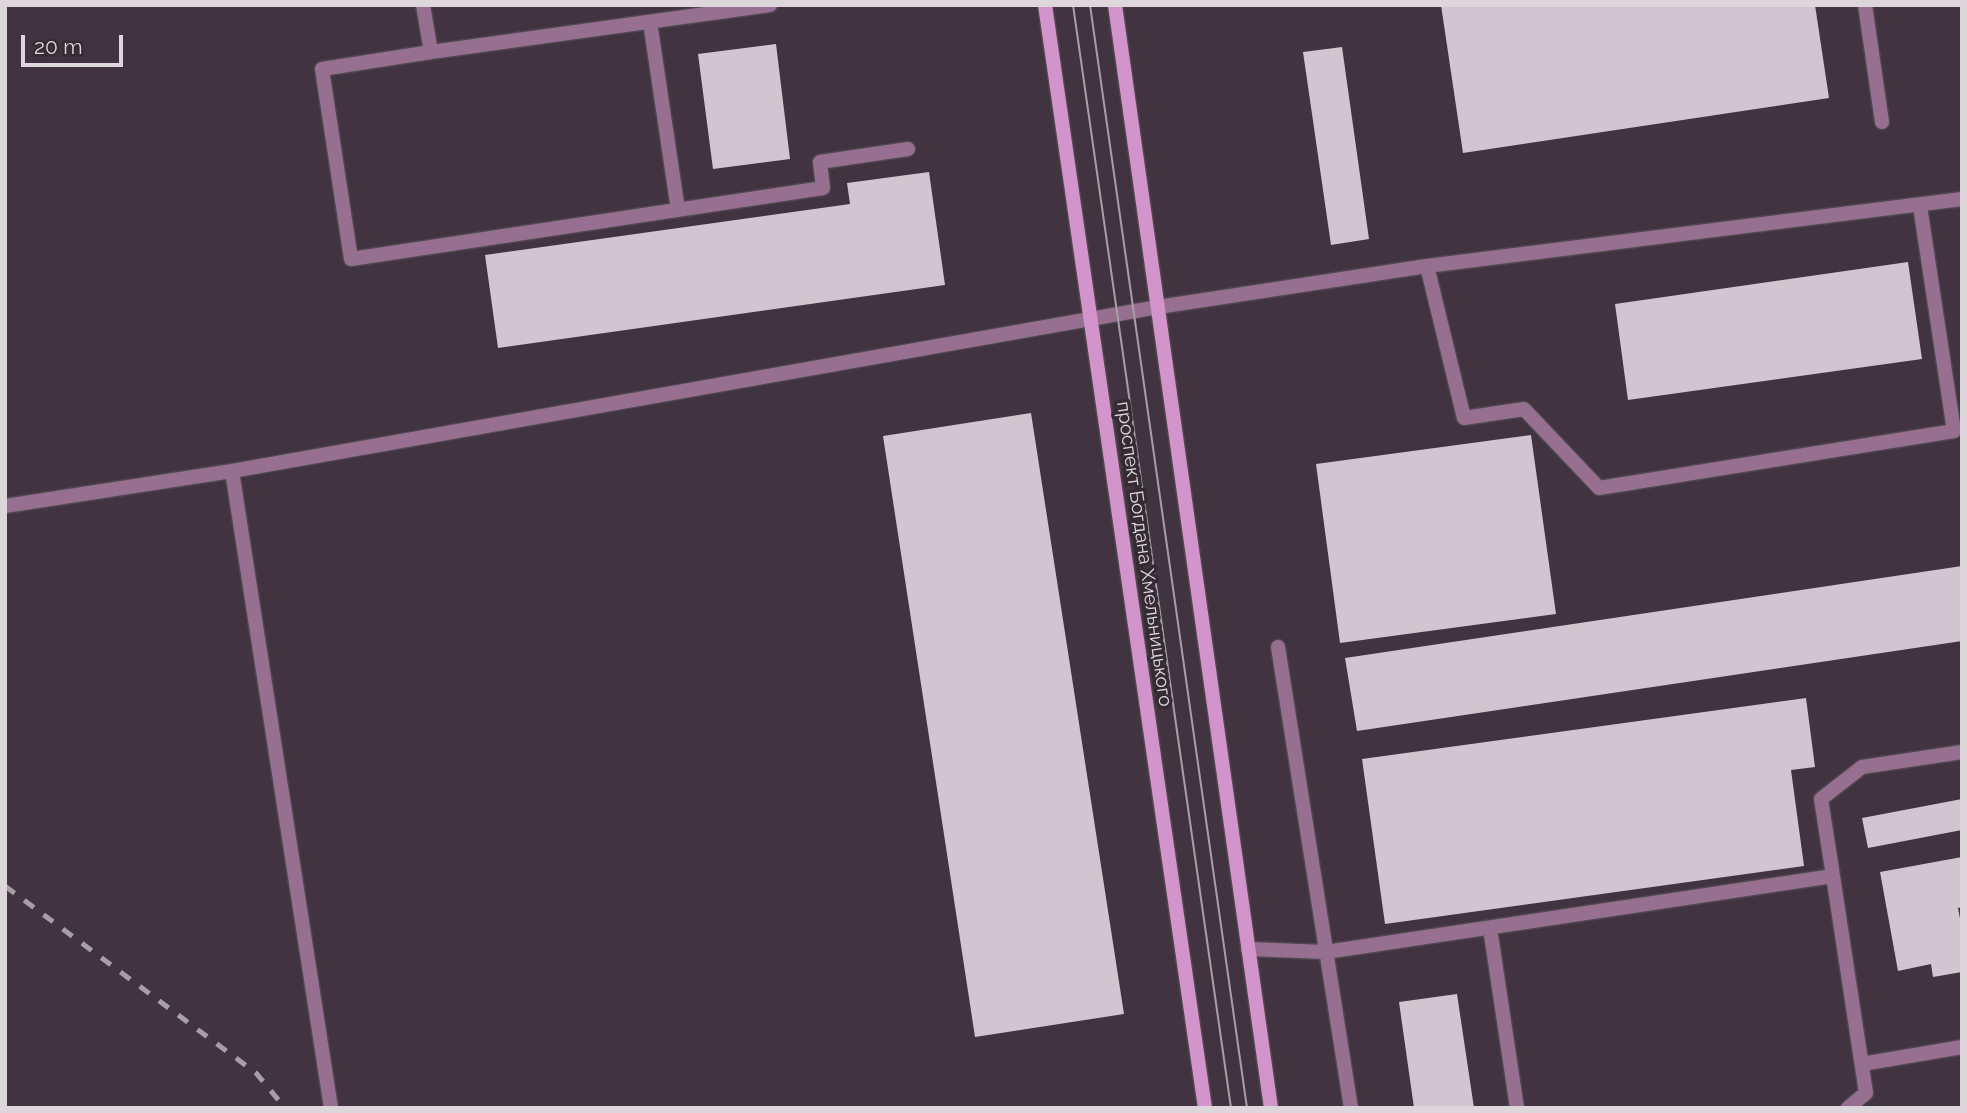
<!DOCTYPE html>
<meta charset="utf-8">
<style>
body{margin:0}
#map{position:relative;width:1967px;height:1113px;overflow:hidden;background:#352c33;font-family:Raleway,sans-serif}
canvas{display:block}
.frame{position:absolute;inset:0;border:7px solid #ddd7dc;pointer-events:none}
.scale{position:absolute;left:21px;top:35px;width:102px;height:32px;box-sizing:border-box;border:4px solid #ddd7dc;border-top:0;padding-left:9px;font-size:21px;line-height:24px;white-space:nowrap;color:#ddd7dc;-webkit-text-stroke:5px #352c33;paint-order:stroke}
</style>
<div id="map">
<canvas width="1967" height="1113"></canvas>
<div class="frame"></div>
<div class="scale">20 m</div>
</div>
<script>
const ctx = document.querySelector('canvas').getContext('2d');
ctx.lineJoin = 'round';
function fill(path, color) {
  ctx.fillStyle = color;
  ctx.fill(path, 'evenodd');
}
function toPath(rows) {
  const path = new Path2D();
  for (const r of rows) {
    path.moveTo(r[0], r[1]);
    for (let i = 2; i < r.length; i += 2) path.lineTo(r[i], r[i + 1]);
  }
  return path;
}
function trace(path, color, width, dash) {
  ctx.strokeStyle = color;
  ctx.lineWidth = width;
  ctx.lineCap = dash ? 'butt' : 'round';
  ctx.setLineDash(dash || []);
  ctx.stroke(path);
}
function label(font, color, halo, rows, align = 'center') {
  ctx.font = font + ' Raleway,sans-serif';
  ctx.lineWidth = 7;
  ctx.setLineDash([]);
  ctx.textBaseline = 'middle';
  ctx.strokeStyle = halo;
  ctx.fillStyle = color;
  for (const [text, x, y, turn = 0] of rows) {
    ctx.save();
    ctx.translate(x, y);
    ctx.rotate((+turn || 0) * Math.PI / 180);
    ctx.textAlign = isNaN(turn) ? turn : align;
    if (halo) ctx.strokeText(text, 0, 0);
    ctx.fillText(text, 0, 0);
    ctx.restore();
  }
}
fill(toPath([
 [5,5,1962,5,1962,1108,5,1108]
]), '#41333f');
fill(toPath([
 [1441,5,1815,5,1829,98,1463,153],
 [776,44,790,159,713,169,698,54],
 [1342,47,1369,239,1331,245,1303,52],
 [929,172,945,285,498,348,485,255,850,204,847,183],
 [1908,262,1922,359,1628,400,1615,304],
 [1031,413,1124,1014,975,1037,883,436],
 [1531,435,1556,614,1340,643,1316,464],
 [1962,566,1962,641,1357,731,1345,658],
 [1806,698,1815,767,1791,770,1804,866,1385,924,1362,759],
 [1962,799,1962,830,1868,848,1862,818],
 [1962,857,1962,907,1958,908,1962,929,1962,972,1933,977,1931,964,1898,971,1880,872],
 [1457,994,1474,1108,1414,1108,1399,1002]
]), '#d1c6cf');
const lane = toPath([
 [423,5,431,52,770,5],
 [1865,5,1882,122],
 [650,22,678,210],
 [431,52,322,69,351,259,823,188,820,162,908,149],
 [1427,266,1464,418,1524,409,1599,488,1954,431,1920,206],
 [232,471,331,1108],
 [5,506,232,471,1158,307,1427,266,1962,199],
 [1278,647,1351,1108],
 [1833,876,1866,1093,1848,1108],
 [1490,928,1517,1108],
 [1248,949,1326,952,1833,876,1821,799,1862,767,1962,752],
 [1862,1064,1962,1047]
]);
const secondary = toPath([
 [1045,5,1205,1108],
 [1115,5,1271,1108]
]);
trace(lane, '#50474e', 17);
trace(secondary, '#50474e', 17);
trace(lane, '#977091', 14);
trace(secondary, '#d294ca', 14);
trace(toPath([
 [1073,5,1231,1108],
 [1090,5,1247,1108]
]), '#a69fa5', 2);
trace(toPath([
 [5,886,256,1073,285,1108]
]), '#a69fa5', 5, [12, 12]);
label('19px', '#ddd7dc', '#352c33', [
 ["проспект Богдана Хмельницького",1144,554,82]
]);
</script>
